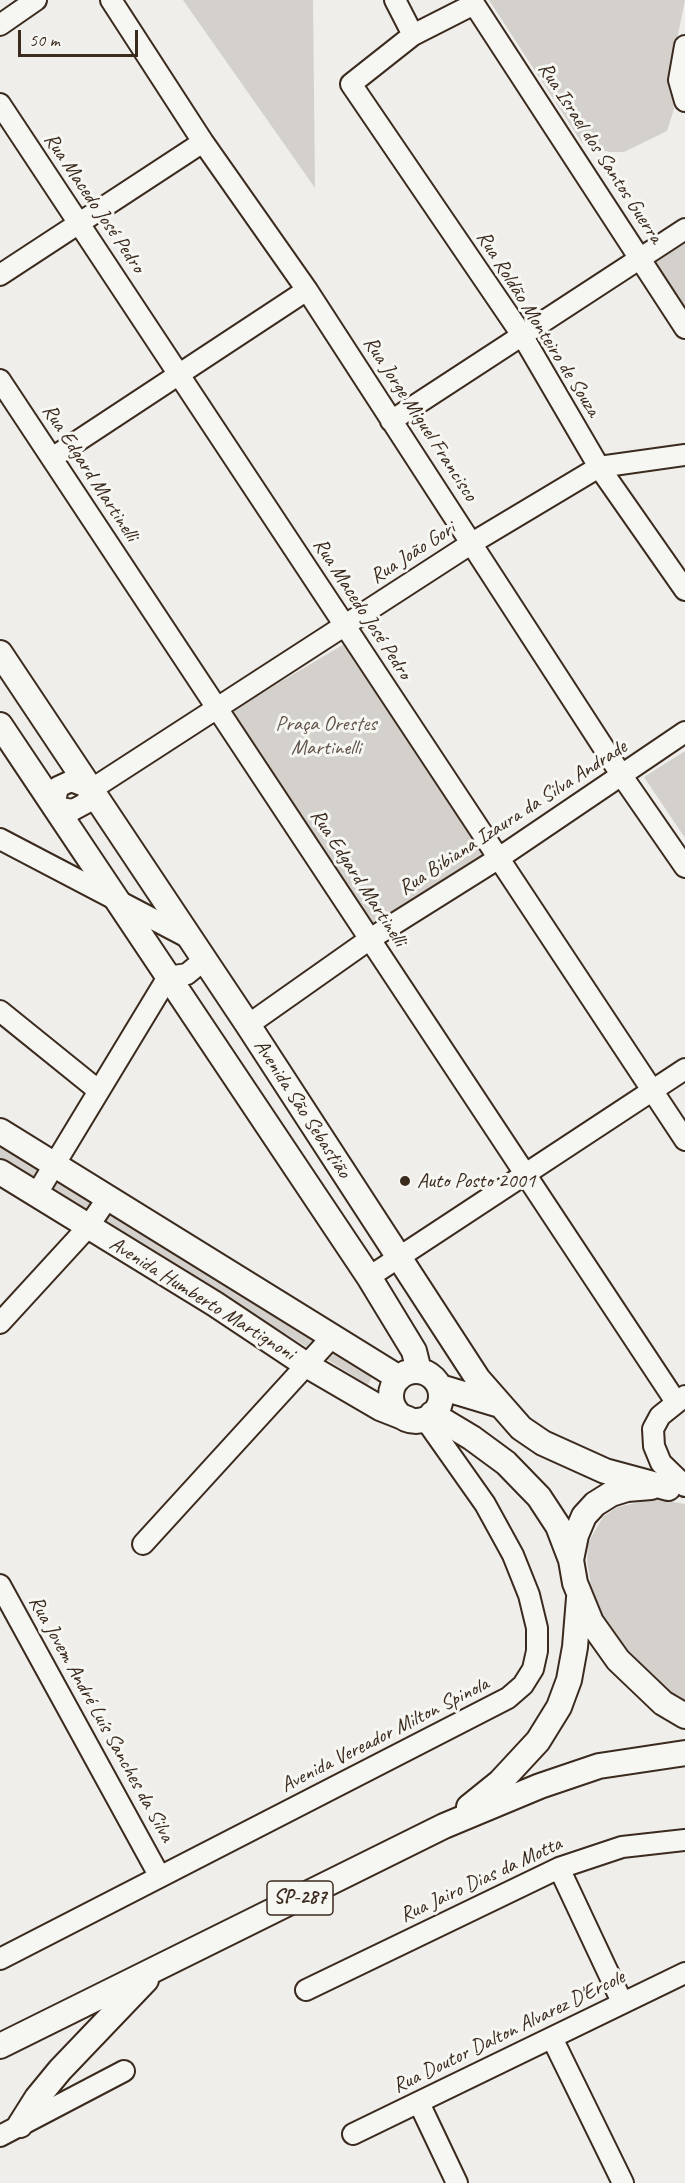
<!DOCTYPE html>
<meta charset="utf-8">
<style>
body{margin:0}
#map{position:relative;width:685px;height:2183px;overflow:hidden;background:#efeeea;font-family:Caveat,sans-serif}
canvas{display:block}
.scale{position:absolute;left:18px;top:30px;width:120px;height:27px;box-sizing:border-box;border:3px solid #3b2a1e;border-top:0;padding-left:8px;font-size:18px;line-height:21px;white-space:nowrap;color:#3b2a1e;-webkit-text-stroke:4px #f6f6f2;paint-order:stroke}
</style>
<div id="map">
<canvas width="685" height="2183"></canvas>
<div class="scale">50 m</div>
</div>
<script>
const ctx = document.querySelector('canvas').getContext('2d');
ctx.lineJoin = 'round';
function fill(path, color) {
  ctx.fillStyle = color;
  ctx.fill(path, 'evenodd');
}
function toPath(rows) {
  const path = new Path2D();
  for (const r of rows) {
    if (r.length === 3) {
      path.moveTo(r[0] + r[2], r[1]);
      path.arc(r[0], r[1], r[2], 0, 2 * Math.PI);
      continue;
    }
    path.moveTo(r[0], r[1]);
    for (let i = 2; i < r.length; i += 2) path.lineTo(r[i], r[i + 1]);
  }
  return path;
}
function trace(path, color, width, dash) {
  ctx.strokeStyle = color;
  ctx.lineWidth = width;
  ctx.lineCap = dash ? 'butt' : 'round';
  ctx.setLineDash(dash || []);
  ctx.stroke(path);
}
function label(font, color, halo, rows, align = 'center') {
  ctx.font = font + ' Caveat,sans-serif';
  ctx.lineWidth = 6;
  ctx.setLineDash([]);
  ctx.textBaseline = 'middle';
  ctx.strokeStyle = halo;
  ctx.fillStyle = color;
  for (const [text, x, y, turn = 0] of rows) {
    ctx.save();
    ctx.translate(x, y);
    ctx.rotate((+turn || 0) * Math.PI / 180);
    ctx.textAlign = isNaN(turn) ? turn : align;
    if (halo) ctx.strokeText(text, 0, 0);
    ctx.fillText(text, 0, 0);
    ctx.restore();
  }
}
fill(toPath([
 [183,0,313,0,315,188],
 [489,0,685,0,672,64,670,86,674,109,667,131,624,152,609,152,582,143],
 [685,241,685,319,649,265],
 [346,643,488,856,377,928,228,713],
 [685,751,685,838,644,777],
 [0,1144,374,1372,368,1385,220,1293,0,1163],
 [655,1499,685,1504,685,1701,670,1693,628,1651,605,1620,591,1585,587,1561,588,1543,603,1517,617,1507]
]), '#d4d1cc');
const minor = toPath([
 [111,0,203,142,307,290,622,776,685,867],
 [395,0,413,35],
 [0,25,36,0],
 [685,46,679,80,685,101],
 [0,104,685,1140],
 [0,275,203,142],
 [685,328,474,4,413,35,351,84,522,335,599,467,685,590],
 [0,380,676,1402],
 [391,421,685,229],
 [52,458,307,290],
 [71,781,92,789,86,803,73,810,54,807,58,787,71,781],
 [92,789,472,543,599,467,685,455],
 [0,839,191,939],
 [0,1011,99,1091],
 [248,1025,370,939,499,858,685,732],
 [36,1195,168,977,187,974,204,960],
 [369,1277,685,1069],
 [0,1323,88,1227,107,1199],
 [685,1396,660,1416,653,1429,654,1446,661,1463,685,1486],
 [143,1544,332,1337],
 [0,1585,160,1877],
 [559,1868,622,2002],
 [0,1959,508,1698,523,1685,533,1669,537,1651,537,1628,529,1595,513,1555,485,1504,425,1419],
 [306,1990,559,1868,622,1847,685,1840],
 [552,2038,623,2183],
 [419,2103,457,2183],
 [353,2134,685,1973],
 [0,2136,124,2071]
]);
const major = toPath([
 [0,653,248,1025,478,1379,521,1428,543,1443,605,1471,668,1488],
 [0,725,369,1277,414,1351,419,1371],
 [0,1131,399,1378],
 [0,1172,215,1304,308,1366,380,1408,408,1419],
 [416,1396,25],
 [440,1387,500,1405],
 [432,1414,472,1438,506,1463,539,1497,558,1526,571,1560],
 [651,1487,627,1489,611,1494,595,1504,584,1516,576,1535,571,1560,575,1583,591,1622,618,1660,663,1703,685,1716],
 [469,1807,500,1782,538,1741,559,1707,569,1680,575,1647,579,1598],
 [0,2046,444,1826,540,1786,599,1766,685,1753],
 [20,2125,37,2098,60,2070,146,1980]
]);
trace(minor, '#3b2a1e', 24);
trace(major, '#3b2a1e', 28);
trace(minor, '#f6f6f2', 20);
trace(major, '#f6f6f2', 24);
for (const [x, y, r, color] of [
 [405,1181,6,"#3b2a1e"]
]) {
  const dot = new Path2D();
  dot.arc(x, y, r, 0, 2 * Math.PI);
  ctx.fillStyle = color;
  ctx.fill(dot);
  trace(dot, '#f6f6f2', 2);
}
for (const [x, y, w] of [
 [300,1898,66]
]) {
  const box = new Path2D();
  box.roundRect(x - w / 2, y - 17, w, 34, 4.5);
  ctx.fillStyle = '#f6f6f2';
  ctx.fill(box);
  trace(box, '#3b2a1e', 1.5);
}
label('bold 20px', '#3b2a1e', null, [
 ["SP-287",300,1898]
]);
label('21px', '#3b2a1e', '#f6f6f2', [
 ["Rua Israel dos Santos Guerra",600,153,57],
 ["Rua Macedo José Pedro",94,203,56],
 ["Rua Roldão Monteiro de Souza",538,324,58],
 ["Rua Jorge Miguel Francisco",420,419,57],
 ["Rua Edgard Martinelli",90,473,57],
 ["Rua João Gori",413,553,-33],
 ["Rua Macedo José Pedro",362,609,57],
 ["Rua Bibiana Izaura da Silva Andrade",513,818,-33],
 ["Rua Edgard Martinelli",358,878,57],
 ["Avenida São Sebastião",302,1109,57],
 ["Avenida Humberto Martignoni",202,1299,32],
 ["Rua Jovem André Luís Sanches da Silva",101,1719,61],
 ["Avenida Vereador Milton Spinola",385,1735,-27],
 ["Rua Jairo Dias da Motta",481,1880,-25],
 ["Rua Doutor Dalton Alvarez D'Ercole",509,2032,-26]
]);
label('21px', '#61544a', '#f6f6f2', [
 ["Praça Orestes",326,724],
 ["Martinelli",326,748]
]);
label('21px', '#3b2a1e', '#f6f6f2', [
 ["Auto Posto 2001",417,1181]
], 'left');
</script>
